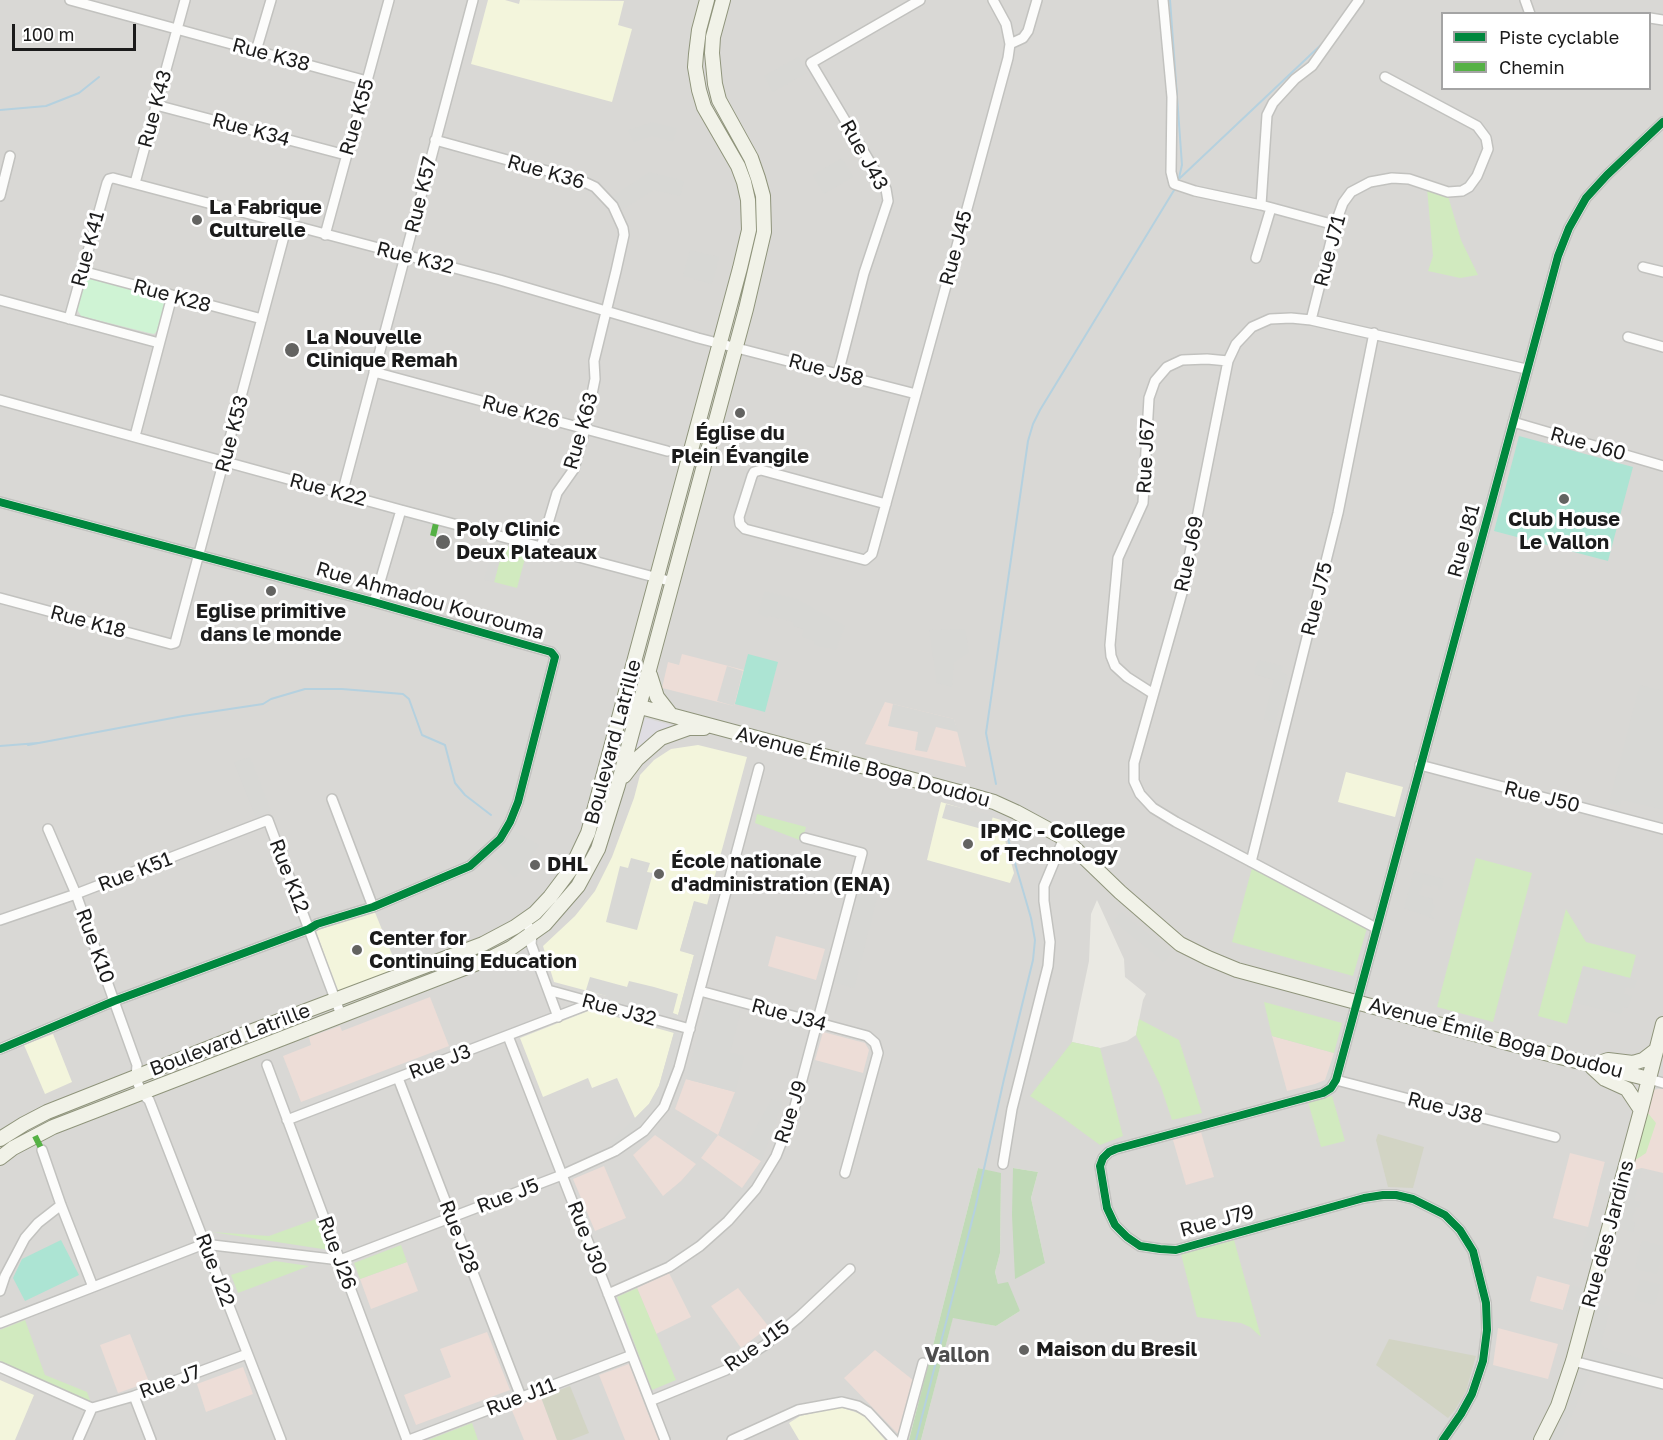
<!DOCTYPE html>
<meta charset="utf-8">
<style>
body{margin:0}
#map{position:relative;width:1663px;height:1440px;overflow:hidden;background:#eae9e3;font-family:"Golos Text",sans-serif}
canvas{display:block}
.legend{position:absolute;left:1441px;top:12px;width:210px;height:78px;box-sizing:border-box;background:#fff;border:2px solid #a4a4a4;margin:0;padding:8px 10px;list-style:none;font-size:18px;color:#1b1b1b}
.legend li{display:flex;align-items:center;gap:12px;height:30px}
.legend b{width:30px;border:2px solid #a4a4a4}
.scale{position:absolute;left:12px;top:24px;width:124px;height:27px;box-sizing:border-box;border:3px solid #1b1b1b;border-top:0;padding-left:8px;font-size:18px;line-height:21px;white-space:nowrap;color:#1b1b1b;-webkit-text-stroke:4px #fff;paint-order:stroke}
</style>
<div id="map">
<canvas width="1663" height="1440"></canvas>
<ul class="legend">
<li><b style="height:8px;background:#00873e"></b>Piste cyclable</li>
<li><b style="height:8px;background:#55b145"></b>Chemin</li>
</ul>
<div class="scale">100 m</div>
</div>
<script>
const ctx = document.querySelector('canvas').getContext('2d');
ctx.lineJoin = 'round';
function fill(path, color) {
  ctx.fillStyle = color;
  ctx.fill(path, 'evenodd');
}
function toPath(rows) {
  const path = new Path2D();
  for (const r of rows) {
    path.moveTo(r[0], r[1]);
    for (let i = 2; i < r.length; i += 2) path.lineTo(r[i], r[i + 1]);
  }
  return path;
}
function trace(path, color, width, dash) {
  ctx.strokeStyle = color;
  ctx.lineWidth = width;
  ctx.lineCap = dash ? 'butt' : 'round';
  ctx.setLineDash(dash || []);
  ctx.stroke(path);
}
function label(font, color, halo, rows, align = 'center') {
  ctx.font = font + ' "Golos Text",sans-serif';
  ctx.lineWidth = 6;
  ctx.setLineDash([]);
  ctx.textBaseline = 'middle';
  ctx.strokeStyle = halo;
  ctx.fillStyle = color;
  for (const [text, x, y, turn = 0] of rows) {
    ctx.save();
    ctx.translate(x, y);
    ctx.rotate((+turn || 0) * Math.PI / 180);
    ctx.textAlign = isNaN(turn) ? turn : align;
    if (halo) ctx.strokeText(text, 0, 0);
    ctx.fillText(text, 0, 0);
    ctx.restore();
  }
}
fill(toPath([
 [0,0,1663,0,1663,1440,921,1440,953,1317,996,1326,1020,1311,998,1284,995,1272,1000,1253,1001,1174,978,1168,909,1440,0,1440],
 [1442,14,1650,14,1650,88,1442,88],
 [1097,900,1124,959,1125,977,1146,994,1143,1000,1136,1035,1127,1041,1100,1048,1072,1042,1089,961,1091,914],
 [1013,1168,1038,1172,1031,1198,1045,1263]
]), '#d9d8d5');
fill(toPath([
 [682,654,744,670,734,706,662,688,668,662,679,665],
 [885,702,954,719,966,767,865,744],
 [776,936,825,949,816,980,768,966],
 [430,997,449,1046,301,1102,283,1056,311,1045,309,1037,340,1026,342,1031],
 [823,1032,865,1043,869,1050,863,1073,815,1060],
 [1272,1036,1334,1053,1325,1080,1315,1084,1287,1091],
 [686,1079,735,1092,718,1135,761,1161,742,1188,701,1158,718,1135,675,1109],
 [1663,1088,1663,1173,1642,1168,1631,1171,1653,1090],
 [1201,1132,1214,1177,1186,1185,1173,1140],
 [655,1135,696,1164,681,1181,663,1196,633,1155],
 [1570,1153,1605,1162,1588,1227,1553,1218],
 [604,1166,626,1218,595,1231,573,1179],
 [407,1262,418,1291,371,1309,360,1279],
 [669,1273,691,1317,656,1334,637,1288],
 [1537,1276,1570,1285,1563,1310,1530,1301],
 [738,1288,769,1327,741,1348,711,1306],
 [1498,1328,1558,1344,1548,1379,1493,1365],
 [487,1332,510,1390,416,1425,404,1395,451,1377,440,1349],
 [130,1334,149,1382,118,1393,100,1345],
 [875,1350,913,1380,900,1436,844,1378],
 [629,1364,647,1411,659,1440,625,1440,599,1375],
 [243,1367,253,1394,206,1412,197,1384],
 [541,1397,557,1440,524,1440,511,1408]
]), '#edddd7');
fill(toPath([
 [488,0,505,0,519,4,520,0,624,1,618,25,632,29,612,102,471,64],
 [698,745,747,757,707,905,694,902,680,950,694,955,678,1015,554,982,543,946,575,916,595,891,612,857,634,798,640,775,654,760,671,749],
 [1346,772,1403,787,1395,817,1338,802],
 [941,802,1001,820,1002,829,1014,873,1010,883,927,860],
 [374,910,398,969,338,993,316,931],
 [591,1010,674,1032,659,1086,649,1104,635,1118,617,1078,592,1088,588,1078,543,1097,520,1038],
 [53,1034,72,1082,45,1094,24,1045],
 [0,1380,34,1395,15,1440,0,1440],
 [840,1407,864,1415,885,1440,799,1440,789,1423,800,1416]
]), '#f3f5dc');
fill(toPath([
 [1378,1134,1424,1147,1413,1188,1388,1187,1376,1140],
 [1389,1339,1476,1356,1466,1391,1455,1410,1448,1418,1376,1365],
 [570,1386,589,1433,571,1440,557,1440,541,1397]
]), '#d2d4c4');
fill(toPath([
 [1427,188,1448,196,1461,240,1478,275,1460,278,1428,271,1433,256],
 [504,545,527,551,517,588,494,582],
 [757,814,806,827,802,841,755,823],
 [1476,858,1532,873,1493,1022,1437,1007],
 [1252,868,1367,928,1353,976,1232,942],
 [1566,909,1586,942,1636,955,1630,978,1583,966,1567,1024,1538,1016],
 [1264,1002,1342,1023,1334,1053,1272,1036],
 [1139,1019,1179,1040,1202,1113,1172,1120,1161,1087,1136,1035],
 [1072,1042,1100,1048,1123,1136,1100,1145,1063,1118,1030,1096],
 [1332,1096,1345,1141,1321,1147,1308,1102],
 [1647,1112,1656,1123,1646,1153,1637,1159,1635,1159],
 [316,1219,329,1250,212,1232,269,1236],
 [1234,1240,1261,1337,1250,1327,1241,1323,1197,1317,1181,1254],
 [401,1245,407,1262,360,1279,354,1263],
 [275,1261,309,1266,238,1293,231,1275],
 [637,1288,676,1380,652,1390,617,1297],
 [25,1320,45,1375,87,1392,91,1403,0,1361,0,1330],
 [472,1423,478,1440,428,1440]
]), '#d1eabf');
fill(toPath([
 [978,1168,1001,1173,1000,1253,995,1272,998,1284,1008,1282,1020,1311,996,1326,953,1318,921,1440,909,1440],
 [1013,1168,1038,1172,1031,1198,1045,1263,1015,1279,1012,1215]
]), '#c0dab7');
fill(toPath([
 [85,276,167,297,160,328,154,334,149,333,81,316,76,308]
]), '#cff3d4');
fill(toPath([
 [1519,436,1633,467,1608,561,1494,531],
 [748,654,778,662,765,712,735,704],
 [61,1240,79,1275,25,1301,13,1278,22,1259]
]), '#ace4d3');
fill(toPath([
 [798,57,807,73,773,92,764,76],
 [653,122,677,128,673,142,652,136,634,142,628,130],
 [842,158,853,177,824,194,813,175],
 [650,172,684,181,680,196,654,190,622,210,613,196],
 [690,250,719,257,712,284,683,276],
 [408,512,529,544,527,551,504,545,494,582,484,580,494,542,406,520],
 [765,591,797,599,845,626,836,650,814,645,815,641,802,637,803,629,793,626,794,622,769,616,768,618,758,613],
 [965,629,969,652,954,662,952,687,937,683,929,630],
 [1258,660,1283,666,1281,672,1288,675,1275,723,1264,719,1274,680,1254,674],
 [727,666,743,671,734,706,717,701],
 [1640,685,1663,691,1663,810,1622,800,1620,806,1609,803],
 [893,704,954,719,958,732,936,727,927,752,915,750,918,732,888,726],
 [250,757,271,811,256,817,234,762],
 [946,804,993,816,989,831,942,818],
 [514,831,539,845,515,878,495,858],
 [631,858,650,863,647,872,653,873,637,930,606,922,620,866,628,868],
 [1414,871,1444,879,1441,890,1438,890,1438,886,1432,885,1431,887,1423,884,1418,895,1433,899,1432,904,1435,906,1430,914,1434,919,1404,908],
 [859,893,877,898,854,988,835,983],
 [694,901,716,907,686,1017,678,1015,676,1022,605,1003,606,996,586,990,590,977,627,987,629,981,654,987,678,994,673,1013,678,1015,694,955,680,951],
 [1121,912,1171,953,1164,962,1114,921],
 [1583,966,1637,980,1634,989,1626,987,1624,994,1632,996,1628,1008,1623,1007,1621,1014,1573,1002],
 [707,1002,741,1011,730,1052,744,1056,735,1092,686,1079],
 [593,1005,684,1031,666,1090,659,1104,640,1128,614,1148,611,1142,649,1104,659,1086,674,1033,591,1010],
 [772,1099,783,1102,761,1161,744,1150],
 [1605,1162,1619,1166,1611,1195,1597,1192],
 [1642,1168,1634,1200,1641,1202,1639,1208,1636,1207,1632,1221,1635,1222,1633,1232,1616,1227,1631,1171],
 [1588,1227,1602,1231,1593,1263,1579,1260],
 [1642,1240,1663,1246,1657,1274,1635,1269],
 [1640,1279,1660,1284,1655,1305,1634,1300],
 [1570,1285,1586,1289,1580,1315,1563,1310],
 [1596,1303,1610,1307,1601,1344,1604,1348,1642,1359,1638,1371,1594,1360,1588,1355,1586,1341],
 [1585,1369,1591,1369,1565,1431,1560,1440,1547,1440,1566,1404,1576,1375,1580,1371]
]), '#d8d8d5');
fill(toPath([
 [645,718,678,727,658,733,635,752]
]), '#dfdde3');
trace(toPath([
 [1170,0,1182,165,1178,182],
 [0,110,46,106,79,93,99,77],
 [1180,178,1324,42],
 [0,746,38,743,28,745,183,716,263,704,271,699,305,689,342,689,403,694,409,699,422,735,445,745,455,783,465,795,491,815],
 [996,784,986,733,1028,441,1033,424,1040,410,1176,187],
 [916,1440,975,1209,1004,1079,1033,960,1035,940,1031,918,1008,839]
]), '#b5d1df', 2);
const street = toPath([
 [70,0,367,81],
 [1163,0,1172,97,1171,172,1174,184,1195,191,1261,205,1335,225],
 [1525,0,1530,14],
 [1650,18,1663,20],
 [1010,44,1023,38,1028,31,1037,0],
 [256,51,271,0],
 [156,105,346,155],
 [435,140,580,180,595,187,613,206,623,228,624,235,616,271,594,361,595,379,585,429,574,469,557,493,541,547],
 [135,183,185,0],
 [0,196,10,156],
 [1261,205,1267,115,1273,103,1295,79,1312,66,1359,0],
 [325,235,389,0],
 [1256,258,1271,208],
 [1643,267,1663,272],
 [82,271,262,319],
 [0,300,159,343],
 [69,319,107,183,109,179,113,178,500,280,698,338,916,394],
 [1311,320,1335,225,1343,203,1351,192,1370,182,1392,178,1409,179,1448,192,1462,191,1469,187,1477,176,1488,149,1486,138,1477,126,1385,77],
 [1628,337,1663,347],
 [374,372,667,451],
 [838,374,864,273,888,201,886,189,811,63,920,0],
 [0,400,401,510,673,582],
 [1513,422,1663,466],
 [135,436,172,296],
 [342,494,473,0],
 [0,502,374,602,551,652,555,657,518,802,510,822,500,839,470,866,373,907,317,924,309,929,114,1001,0,1049],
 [886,504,761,470,754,472,752,476,739,517,740,524,745,529,865,560,872,554,955,253,1008,58,1010,44,1006,24,993,0],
 [0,598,171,644,175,643,287,225],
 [374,602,401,510],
 [1152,693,1127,677,1115,666,1111,656,1110,645,1118,558,1143,503,1149,398,1155,381,1167,367,1182,360,1207,359,1228,361],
 [1420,765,1663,829],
 [332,799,373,907],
 [48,829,76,894,114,1001,137,1065,136,1077,141,1093,149,1100,151,1105,281,1440],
 [1251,862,1338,513,1374,333],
 [0,920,76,894,268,820,341,1015],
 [525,920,532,934,531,944,558,1017],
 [1376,928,1176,822,1153,808,1140,794,1134,781,1134,763,1182,593,1228,361,1236,344,1252,327,1270,319,1291,318,1311,320,1526,369],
 [548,990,690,1029],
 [700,991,867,1036,875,1043,878,1053,845,1173],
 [508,1036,665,1440],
 [267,1065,407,1440],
 [398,1078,521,1397],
 [1649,1079,1663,1083],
 [1336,1080,1555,1137],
 [287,1120,592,1003],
 [42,1150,61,1205,93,1287],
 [1003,1164,1012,1109,1048,966,1050,942,1044,901,1044,886,1064,838],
 [0,1291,5,1276,25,1238,38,1223,61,1205],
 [608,1294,669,1267,700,1246,728,1221,756,1189,776,1156,794,1110,862,853,805,838],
 [0,1323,204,1244,340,1260,562,1175,615,1151,644,1131,664,1107,679,1068,759,768],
 [1573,1361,1663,1384],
 [0,1367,92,1408],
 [134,1396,151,1440],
 [650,1401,726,1370,765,1345,799,1317,850,1269],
 [92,1408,134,1396,247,1354],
 [78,1440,92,1408],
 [409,1440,632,1355],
 [732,1440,798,1410,842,1402,858,1406,868,1412,894,1440],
 [902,1440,923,1363],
 [1443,1440,1461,1414,1472,1394,1483,1361,1487,1330,1486,1303,1473,1251,1460,1230,1445,1215,1413,1199,1396,1195,1383,1195,1364,1198,1176,1250,1160,1249,1140,1246,1127,1237,1115,1225,1107,1208,1100,1166,1103,1158,1109,1152,1116,1149,1323,1093,1331,1088,1336,1080,1558,256,1569,228,1586,198,1607,175,1663,122]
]);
const secondary = toPath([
 [650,675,657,697,671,715],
 [633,705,959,792,994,802,1016,812,1064,838,1120,892,1180,944,1208,958,1237,970,1560,1057,1649,1079],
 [624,776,637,759,661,738,689,728,704,728],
 [1596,1064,1608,1060,1633,1063,1643,1060,1656,1050],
 [1592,1067,1605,1079,1627,1089,1641,1110],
 [0,1139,24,1124,47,1112,242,1035,483,944,515,927,535,913,550,897,571,869,588,833,740,268,749,230,748,200,744,182,738,166,704,107,699,90,695,67,696,54,699,30,707,0],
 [0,1158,13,1148,53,1127,493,957,511,948,545,924,578,886,598,849,618,785,746,309,764,232,763,196,758,178,751,158,719,100,715,84,712,53,713,37,723,0],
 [1541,1440,1558,1406,1573,1361,1641,1110,1663,1024]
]);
trace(street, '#c2c2bf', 12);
trace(secondary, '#8f947b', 16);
trace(street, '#fcfcfb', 9);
trace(secondary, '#f1f2e8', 14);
trace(toPath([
 [433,536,437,519],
 [35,1136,42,1150]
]), '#55b145', 6, [12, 6]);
trace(toPath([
 [0,502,374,602,551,652,555,657,518,802,510,822,500,839,470,866,373,907,317,924,309,929,114,1001,0,1049],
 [1443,1440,1461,1414,1472,1394,1483,1361,1487,1330,1486,1303,1473,1251,1460,1230,1445,1215,1413,1199,1396,1195,1383,1195,1364,1198,1176,1250,1160,1249,1140,1246,1127,1237,1115,1225,1107,1208,1100,1166,1103,1158,1109,1152,1116,1149,1323,1093,1331,1088,1336,1080,1558,256,1569,228,1586,198,1607,175,1663,122]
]), '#00873e', 8);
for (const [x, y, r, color] of [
 [197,220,6,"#636361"],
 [292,350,8,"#636361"],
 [740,413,6,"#636361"],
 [1564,499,6,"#636361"],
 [443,542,8,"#636361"],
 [271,591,6,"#636361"],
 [968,844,6,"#636361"],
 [535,865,6,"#636361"],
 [659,874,6,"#636361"],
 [357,950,6,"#636361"],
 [1024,1350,6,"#636361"]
]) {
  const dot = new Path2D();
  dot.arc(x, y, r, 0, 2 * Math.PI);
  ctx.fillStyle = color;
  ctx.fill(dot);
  trace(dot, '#fff', 2);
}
label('20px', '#1b1b1b', '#fff', [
 ["Rue K38",271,55,15],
 ["Rue K43",155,109,-75],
 ["Rue K55",357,117,-74],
 ["Rue K34",251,130,15],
 ["Rue J43",864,155,61],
 ["Rue K36",546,172,16],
 ["Rue K57",421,195,-76],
 ["Rue J45",956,248,-75],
 ["Rue K41",88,249,-75],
 ["Rue J71",1330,251,-75],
 ["Rue K32",415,258,14],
 ["Rue K28",172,296,15],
 ["Rue J58",826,370,15],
 ["Rue K26",521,412,15],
 ["Rue K63",581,431,-74],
 ["Rue K53",232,434,-75],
 ["Rue J60",1588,444,16],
 ["Rue J67",1146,456,-87],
 ["Rue K22",328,490,15],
 ["Rue J81",1464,541,-75],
 ["Rue J69",1189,554,-78],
 ["Rue J75",1317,599,-76],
 ["Rue Ahmadou Kourouma",430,601,16],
 ["Rue K18",88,622,15],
 ["Boulevard Latrille",613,742,-75],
 ["Avenue Émile Boga Doudou",863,767,15],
 ["Rue J50",1542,797,14],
 ["Rue K51",135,872,-21],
 ["Rue K12",289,876,69],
 ["Rue K10",95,946,70],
 ["Rue J32",619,1010,15],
 ["Rue J34",789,1015,15],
 ["Avenue Émile Boga Doudou",1496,1038,15],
 ["Boulevard Latrille",230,1040,-21],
 ["Rue J3",440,1062,-21],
 ["Rue J38",1445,1108,14],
 ["Rue J9",791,1112,-72],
 ["Rue J5",508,1196,-21],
 ["Rue J79",1217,1221,-15],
 ["Rue des Jardins",1608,1234,-75],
 ["Rue J28",459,1237,69],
 ["Rue J30",587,1238,69],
 ["Rue J26",337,1253,70],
 ["Rue J22",215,1270,69],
 ["Rue J15",757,1346,-35],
 ["Rue J7",170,1382,-20],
 ["Rue J11",521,1397,-21]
]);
label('bold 20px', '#1b1b1b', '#fff', [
 ["La Fabrique",209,208],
 ["Culturelle",209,231],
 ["La Nouvelle",306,338],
 ["Clinique Remah",306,361],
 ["Église du",740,434,"center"],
 ["Plein Évangile",740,457,"center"],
 ["Club House",1564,520,"center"],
 ["Le Vallon",1564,543,"center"],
 ["Poly Clinic",456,530],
 ["Deux Plateaux",456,553],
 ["Eglise primitive",271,612,"center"],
 ["dans le monde",271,635,"center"],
 ["IPMC - College",980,832],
 ["of Technology",980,855],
 ["École nationale",671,862],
 ["d'administration (ENA)",671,885],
 ["DHL",547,865],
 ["Center for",369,939],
 ["Continuing Education",369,962],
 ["Maison du Bresil",1036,1350]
], 'left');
label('bold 21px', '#4e4e4e', '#fff', [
 ["Vallon",957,1355]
]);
</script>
